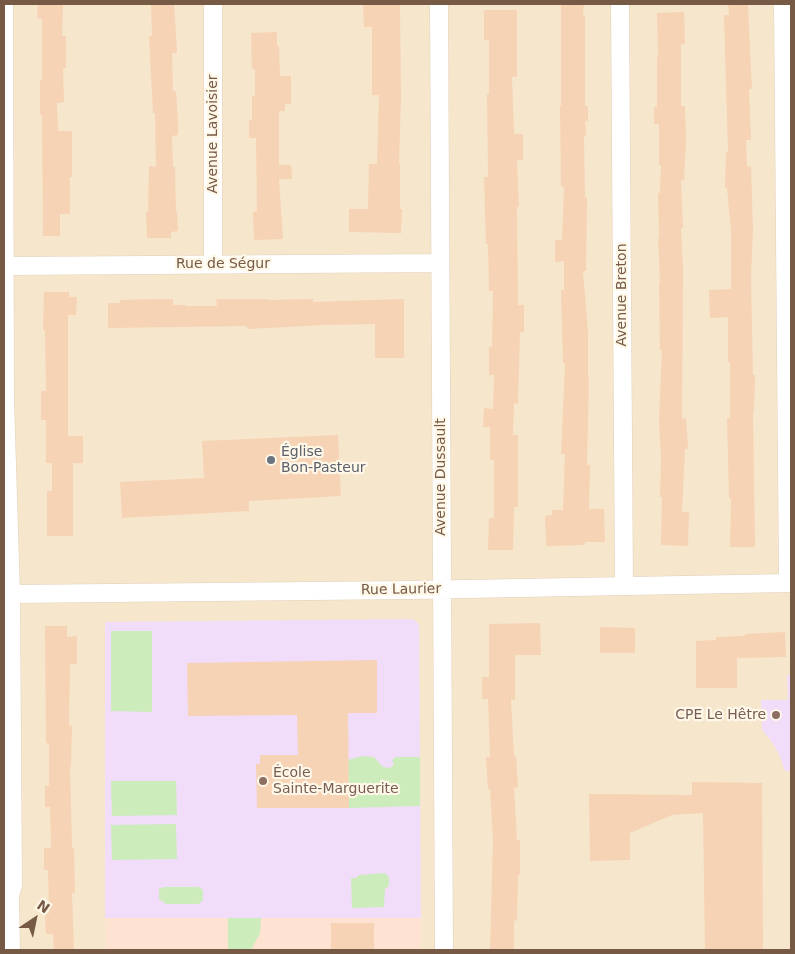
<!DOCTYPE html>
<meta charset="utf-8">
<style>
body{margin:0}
#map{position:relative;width:795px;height:954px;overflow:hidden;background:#fef4de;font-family:"DejaVu Sans",sans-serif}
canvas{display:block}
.frame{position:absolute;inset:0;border:5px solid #765a45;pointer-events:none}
.north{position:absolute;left:10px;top:894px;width:50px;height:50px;-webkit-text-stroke:4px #fff7e7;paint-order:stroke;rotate:34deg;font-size:14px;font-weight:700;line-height:20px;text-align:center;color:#765a45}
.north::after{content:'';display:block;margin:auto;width:18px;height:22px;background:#765a45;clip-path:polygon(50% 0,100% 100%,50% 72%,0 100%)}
</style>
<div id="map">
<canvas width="795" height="954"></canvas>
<div class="frame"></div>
<div class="north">N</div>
</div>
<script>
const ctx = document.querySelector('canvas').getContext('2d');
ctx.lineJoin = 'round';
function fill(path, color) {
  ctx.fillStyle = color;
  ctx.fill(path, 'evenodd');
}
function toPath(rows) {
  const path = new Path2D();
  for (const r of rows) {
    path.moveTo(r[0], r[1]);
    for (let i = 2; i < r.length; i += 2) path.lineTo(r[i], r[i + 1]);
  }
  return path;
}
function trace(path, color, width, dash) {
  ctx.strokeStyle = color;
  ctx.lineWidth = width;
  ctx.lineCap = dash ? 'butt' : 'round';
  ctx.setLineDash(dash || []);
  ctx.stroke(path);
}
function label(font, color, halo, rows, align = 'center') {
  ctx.font = font + ' "DejaVu Sans",sans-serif';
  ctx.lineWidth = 4.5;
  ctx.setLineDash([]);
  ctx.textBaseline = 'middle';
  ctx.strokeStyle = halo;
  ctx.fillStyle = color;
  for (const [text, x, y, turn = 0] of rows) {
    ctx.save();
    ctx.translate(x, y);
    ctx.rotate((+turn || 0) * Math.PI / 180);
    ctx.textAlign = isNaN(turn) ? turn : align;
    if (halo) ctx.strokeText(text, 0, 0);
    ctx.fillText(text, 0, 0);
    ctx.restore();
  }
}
fill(toPath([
 [4,4,791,4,791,950,4,950]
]), '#f6e6cc');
fill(toPath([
 [105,918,421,918,421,950,106,950]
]), '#ffe3d2');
fill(toPath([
 [413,619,419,624,421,918,105,918,105,622],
 [787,675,791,675,791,771,785,771,778,752,769,738,762,730,761,700,788,700]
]), '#f1dcfa');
fill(toPath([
 [111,631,152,631,152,712,111,711],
 [362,756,374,757,383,767,390,768,394,764,392,760,396,757,420,757,420,806,349,808,348,760],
 [111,781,176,781,177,815,112,816],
 [176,824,177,859,112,860,111,825],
 [385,873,389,877,389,886,385,889,384,907,352,908,351,878,356,878,359,875],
 [164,887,199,887,203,890,203,900,199,904,166,904,159,899,159,889],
 [228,918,261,918,260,933,253,946,252,950,228,950]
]), '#ccecbc');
fill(toPath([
 [38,4,63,4,62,36,66,36,66,68,63,68,64,102,57,103,58,131,72,131,72,177,70,177,70,214,60,214,60,236,43,236,42,115,40,115,40,80,42,80,42,19,37,18],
 [151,4,174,4,176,35,177,53,172,53,173,91,176,91,178,121,178,135,172,136,173,167,175,167,176,212,177,212,178,231,171,232,171,238,147,238,146,212,148,212,149,166,156,167,155,113,153,113,149,36,152,36],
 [363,4,400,4,401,98,399,164,400,164,400,209,402,209,401,233,349,232,349,209,368,209,369,164,377,164,379,95,372,95,372,27,364,27],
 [561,4,584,4,583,15,585,15,585,106,588,106,588,121,585,121,586,136,584,136,585,198,587,198,586,271,583,271,588,331,588,377,589,377,587,465,590,465,589,509,604,509,605,542,585,542,585,545,546,546,545,516,552,515,552,510,563,510,565,454,561,454,565,363,563,363,561,290,564,290,564,261,555,262,555,240,562,240,564,187,561,187,560,106,561,106],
 [728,4,748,4,750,49,752,89,749,89,751,140,746,140,747,167,751,166,753,230,751,278,753,375,755,375,754,411,753,411,755,547,730,547,731,498,729,498,727,418,730,418,730,362,728,362,728,317,710,318,709,290,731,289,731,231,727,188,725,188,726,152,728,152,724,15,729,15],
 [484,10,517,10,517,77,512,77,514,134,523,134,523,160,517,160,519,207,517,207,518,305,524,305,524,332,520,332,518,404,514,403,513,435,518,435,518,507,514,507,513,550,488,550,489,518,494,518,494,460,490,460,490,427,483,427,484,408,493,409,494,375,489,375,489,347,492,347,493,291,489,291,488,244,486,244,484,177,488,177,487,94,489,94,489,40,484,40],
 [684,12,685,44,681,44,681,106,685,106,686,140,684,181,681,180,683,228,681,228,683,269,682,419,686,418,688,449,685,449,682,512,689,512,688,546,661,545,662,497,660,497,661,458,659,420,662,350,660,350,659,282,660,282,658,238,659,238,658,193,660,193,661,165,659,165,659,124,654,124,654,107,657,107,657,57,658,57,657,13],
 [277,32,277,46,279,46,280,76,291,76,291,104,285,104,285,111,279,111,279,165,291,165,292,179,279,179,283,239,254,240,253,212,257,211,256,138,249,138,249,120,252,120,252,96,255,96,255,69,252,69,251,33],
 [44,292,69,292,69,297,77,297,76,315,68,315,68,436,83,436,83,463,73,463,73,536,47,536,47,491,52,491,52,463,46,463,46,420,41,420,41,391,46,391,45,330,43,330],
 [154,299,173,299,173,305,186,305,186,306,217,306,216,299,267,299,267,300,313,299,313,302,404,299,404,358,375,358,375,324,326,325,247,329,247,326,108,328,108,303,120,303,120,300],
 [338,435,341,496,249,501,249,511,122,518,120,482,204,478,202,441],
 [540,623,541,655,515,655,515,700,511,699,514,757,516,756,518,787,514,788,517,840,520,840,520,875,518,875,517,921,514,920,514,950,490,950,493,839,490,789,488,789,486,757,490,757,488,699,482,699,482,677,489,677,489,624],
 [45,626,67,626,67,637,77,636,77,664,70,664,69,725,72,726,71,767,70,767,72,848,74,848,75,893,72,893,74,950,54,950,53,934,46,934,45,914,49,913,48,870,44,870,44,848,51,848,50,807,45,807,45,786,49,786,49,744,46,743],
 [600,627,635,628,635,653,600,653],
 [785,632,786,657,737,658,737,688,696,688,696,641,716,640,716,637,745,636,745,634],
 [377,660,377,713,348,713,349,808,257,808,256,764,260,764,260,755,298,755,297,715,188,716,187,663],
 [692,782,762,783,763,950,705,950,703,813,672,815,630,833,630,860,590,861,589,794,692,795],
 [331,923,374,923,374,950,331,950]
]), '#f6d3b4');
const street = toPath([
 [4,4,5,400,11,594,13,885,10,896,11,950],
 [213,4,213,264],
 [439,4,444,950],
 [620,4,624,586],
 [783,4,788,583],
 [6,266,440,263],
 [11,594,411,590,791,583]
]);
trace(street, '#e3d0ba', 19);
trace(street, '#fff', 18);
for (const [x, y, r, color] of [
 [271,460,5,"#6b7280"],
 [776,715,5,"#8d6e63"],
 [263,781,5,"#8d6e63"]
]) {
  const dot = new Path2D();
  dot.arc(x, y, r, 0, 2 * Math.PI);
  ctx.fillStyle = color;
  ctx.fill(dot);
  trace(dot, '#fff7e7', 2);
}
label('14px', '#765a45', '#fff7e7', [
 ["Avenue Lavoisier",213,134,-90],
 ["Rue de Ségur",223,264],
 ["Avenue Breton",622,295,-90],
 ["Avenue Dussault",441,477,-90],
 ["Rue Laurier",401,590,-1]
]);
label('14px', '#5b616d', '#fff7e7', [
 ["Église",281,452],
 ["Bon-Pasteur",281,468]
], 'left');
label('14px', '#785e54', '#fff7e7', [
 ["CPE Le Hêtre",766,715],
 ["École",273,773,"left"],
 ["Sainte-Marguerite",273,789,"left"]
], 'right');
</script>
